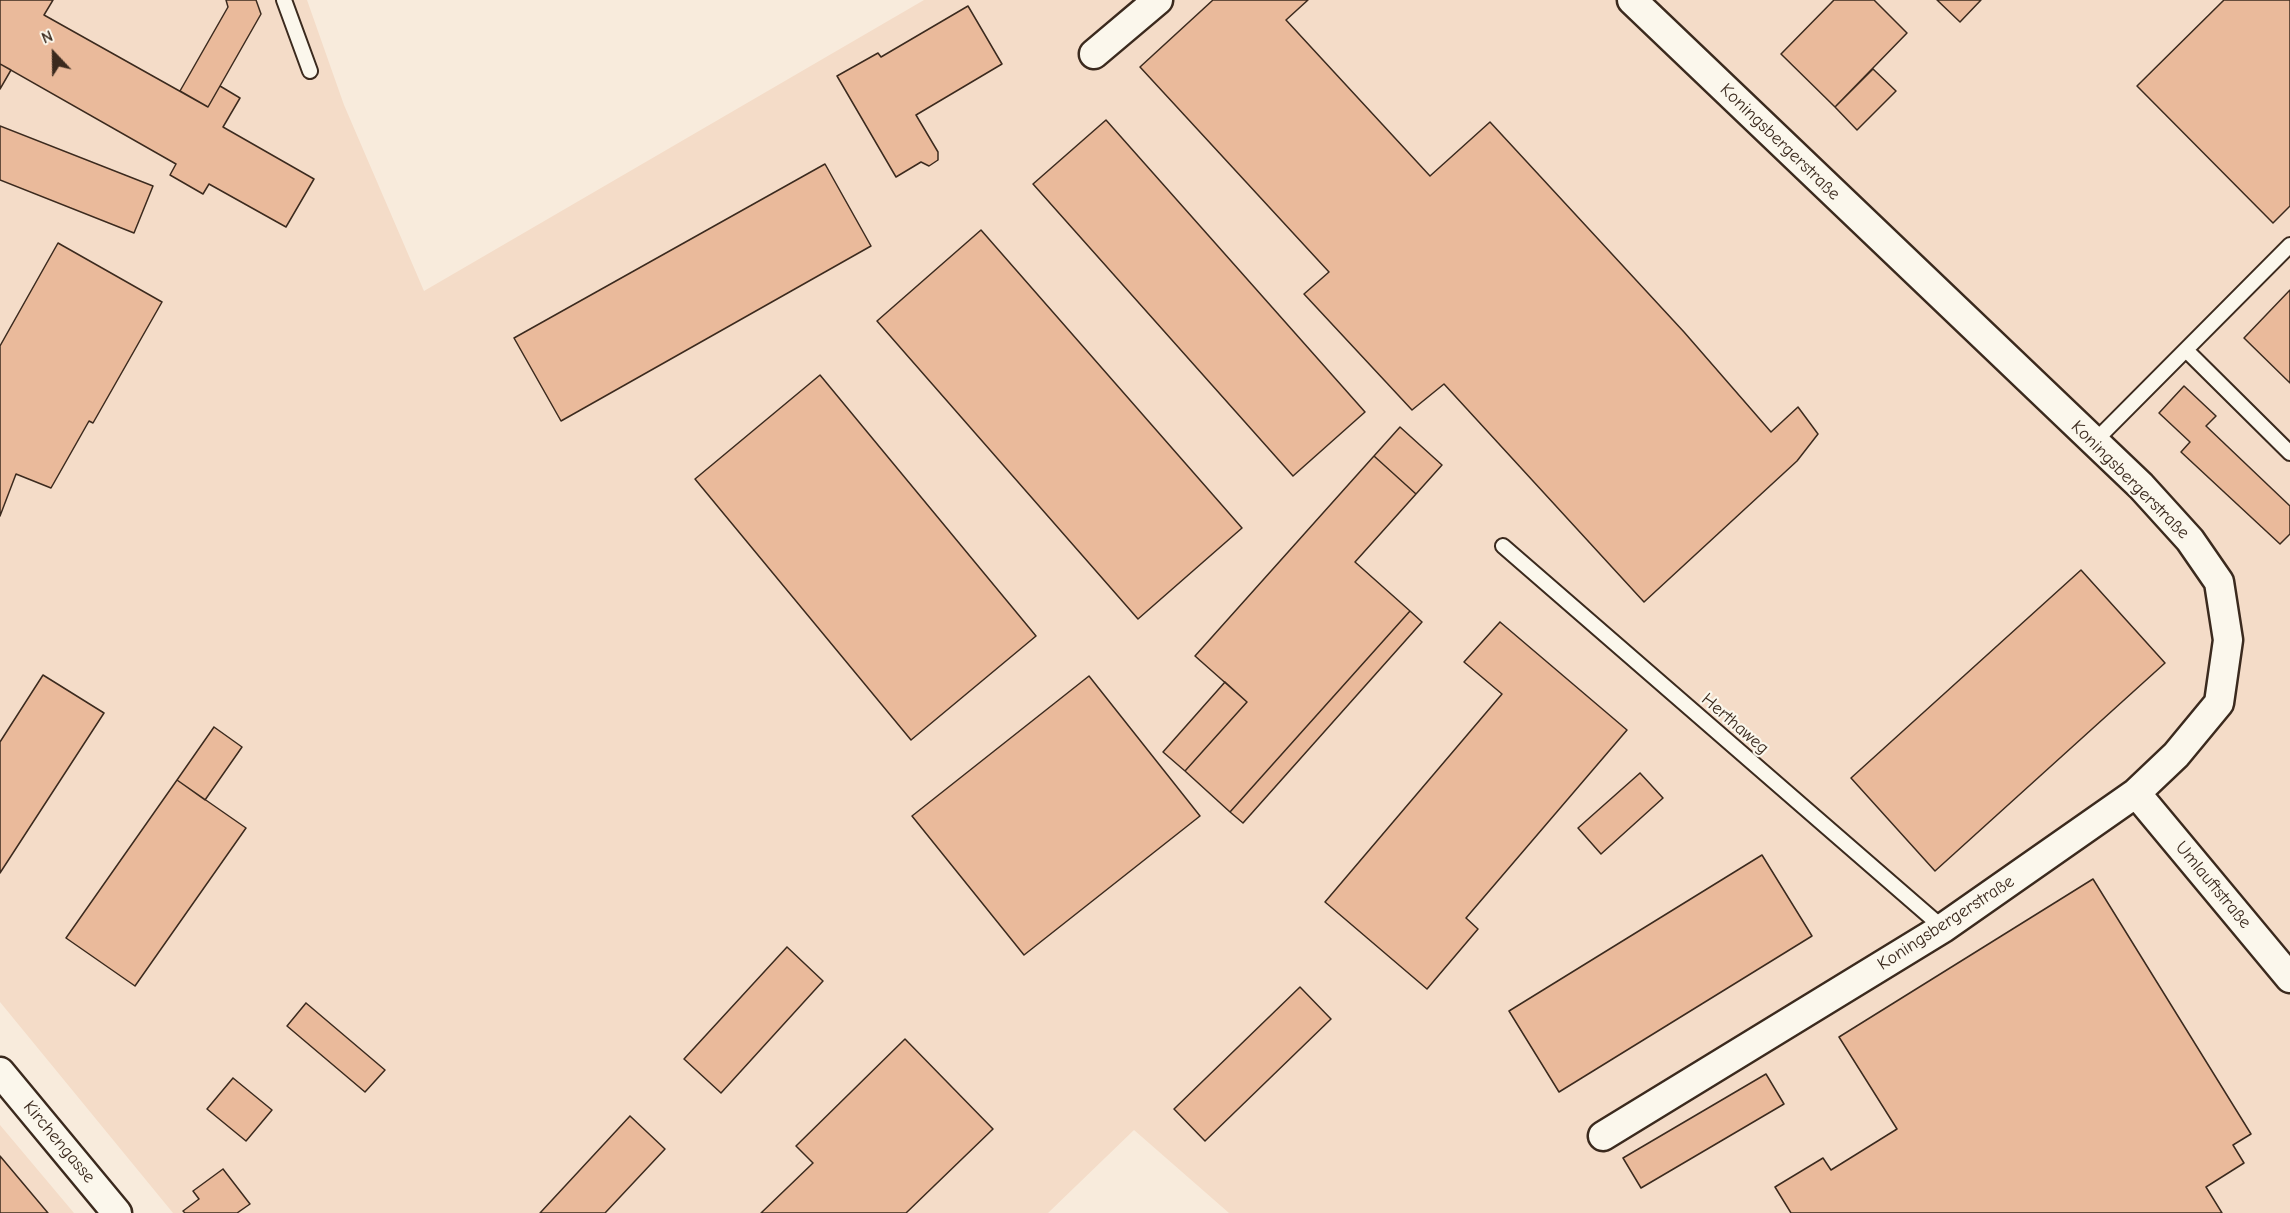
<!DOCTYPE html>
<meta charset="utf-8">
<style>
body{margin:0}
#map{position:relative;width:2290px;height:1213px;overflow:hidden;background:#f8ebdc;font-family:"Comic Neue",sans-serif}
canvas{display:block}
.north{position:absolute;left:24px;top:24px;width:60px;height:60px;-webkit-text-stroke:4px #fbf7ec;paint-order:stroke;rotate:338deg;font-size:16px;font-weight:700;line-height:24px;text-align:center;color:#3b2a1e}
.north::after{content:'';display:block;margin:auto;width:21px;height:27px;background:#3b2a1e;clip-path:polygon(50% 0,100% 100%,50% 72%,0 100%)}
</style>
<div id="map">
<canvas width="2290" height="1213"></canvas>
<div class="north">N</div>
</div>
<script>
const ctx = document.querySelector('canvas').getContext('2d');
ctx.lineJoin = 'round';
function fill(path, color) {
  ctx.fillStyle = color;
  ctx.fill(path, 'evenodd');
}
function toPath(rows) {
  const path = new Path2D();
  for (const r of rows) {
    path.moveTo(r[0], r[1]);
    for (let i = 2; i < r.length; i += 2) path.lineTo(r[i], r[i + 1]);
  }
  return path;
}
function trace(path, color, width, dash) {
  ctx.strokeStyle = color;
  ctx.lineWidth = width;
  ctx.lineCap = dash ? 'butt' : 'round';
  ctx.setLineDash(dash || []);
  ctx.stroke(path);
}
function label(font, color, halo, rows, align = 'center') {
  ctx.font = font + ' "Comic Neue",sans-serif';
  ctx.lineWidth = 4.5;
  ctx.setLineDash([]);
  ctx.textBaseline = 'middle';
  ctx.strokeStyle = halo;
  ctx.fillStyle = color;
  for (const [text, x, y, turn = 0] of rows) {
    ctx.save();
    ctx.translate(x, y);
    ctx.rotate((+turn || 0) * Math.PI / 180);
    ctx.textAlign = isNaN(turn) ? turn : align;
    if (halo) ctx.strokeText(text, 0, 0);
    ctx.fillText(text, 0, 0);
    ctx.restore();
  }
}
fill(toPath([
 [0,0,307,0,344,105,424,291,924,0,2290,0,2290,1213,1229,1213,1134,1130,1048,1213,173,1213,0,1002],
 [0,1125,74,1213,0,1213]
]), '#f4dcc8');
const building = toPath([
 [0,0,53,0,44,15,208,107,220,86,240,98,223,127,314,179,286,227,209,184,203,194,170,175,176,164,0,64,0,0],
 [226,0,256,0,261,14,208,107,180,91,228,7,226,0],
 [1213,0,1308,0,1286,20,1430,176,1490,122,1684,332,1771,432,1798,407,1818,434,1797,461,1644,602,1444,384,1412,410,1304,294,1329,272,1140,67,1213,0],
 [1834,0,1874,0,1907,33,1835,107,1781,54,1834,0],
 [1937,0,1981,0,1960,22,1937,0],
 [2224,0,2290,0,2290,206,2273,223,2137,86,2224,0],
 [968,6,1002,64,916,115,938,152,938,160,929,166,921,162,896,177,837,76,878,53,881,57,968,6],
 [0,64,11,70,0,89,0,64],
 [1873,69,1896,91,1857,130,1835,107,1873,69],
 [1106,120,1365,412,1293,476,1033,184,1106,120],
 [0,126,153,186,134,233,0,180,0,126],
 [825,164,871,246,561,421,514,338,825,164],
 [981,230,1242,528,1138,619,877,321,981,230],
 [58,243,162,302,93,423,89,421,51,488,16,474,0,516,0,346,58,243],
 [2290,290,2290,383,2244,338,2290,290],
 [820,375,1036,636,911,740,695,479,820,375],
 [2184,386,2216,416,2206,426,2290,506,2290,534,2280,544,2181,452,2190,442,2159,413,2184,386],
 [1400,427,1442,465,1416,494,1374,456,1400,427],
 [1374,456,1416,494,1355,562,1410,611,1230,812,1185,771,1247,702,1195,656,1374,456],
 [2081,570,2165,663,1935,871,1851,778,2081,570],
 [1410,611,1422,622,1243,823,1230,812,1410,611],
 [1500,622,1627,730,1466,918,1478,929,1427,989,1325,902,1502,694,1464,662,1500,622],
 [43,675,104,713,0,873,0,742,43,675],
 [1089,676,1200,816,1024,955,912,816,1089,676],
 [1225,682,1247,702,1185,771,1163,752,1225,682],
 [214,727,242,747,205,800,177,780,214,727],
 [1640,773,1663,798,1601,854,1578,828,1640,773],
 [177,780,246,828,135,986,66,938,177,780],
 [1762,855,1812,936,1559,1092,1509,1011,1762,855],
 [2093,879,2251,1134,2233,1145,2244,1163,2206,1187,2222,1213,1791,1213,1775,1187,1823,1158,1831,1170,1897,1129,1839,1037,2093,879],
 [787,947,823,981,721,1093,684,1059,787,947],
 [1300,987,1331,1019,1205,1141,1174,1109,1300,987],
 [306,1003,385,1070,365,1092,287,1026,306,1003],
 [905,1039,993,1129,906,1213,761,1213,813,1163,796,1146,905,1039],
 [1766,1074,1784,1104,1641,1188,1623,1158,1766,1074],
 [233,1078,272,1110,246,1141,207,1109,233,1078],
 [630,1116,665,1149,605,1213,540,1213,630,1116],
 [0,1156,48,1213,0,1213,0,1156],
 [223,1169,250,1204,237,1213,185,1213,183,1211,199,1199,193,1191,223,1169]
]);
fill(building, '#eaba9b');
trace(building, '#3b2a1e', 1.5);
const lane = toPath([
 [284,0,310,71],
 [2186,350,2290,453],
 [2094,442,2290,245],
 [1503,546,1943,928]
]);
const street = toPath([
 [1094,54,1158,0],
 [2136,793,2290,978],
 [0,1072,117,1213],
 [1603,1136,1943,928,2136,793,2176,755,2219,703,2228,640,2219,582,2190,540,2141,486,1632,0]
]);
trace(lane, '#3b2a1e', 18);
trace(street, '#3b2a1e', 33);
trace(lane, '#fbf7ec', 14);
trace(street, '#fbf7ec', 28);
label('18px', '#3b2a1e', '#fbf7ec', [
 ["Koningsbergerstraße",1780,142,44],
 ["Koningsbergerstraße",2130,480,45],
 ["Herthaweg",1735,724,41],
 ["Umlauftstraße",2213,885,50],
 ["Koningsbergerstraße",1946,923,-33],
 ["Kirchengasse",59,1142,50]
]);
</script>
